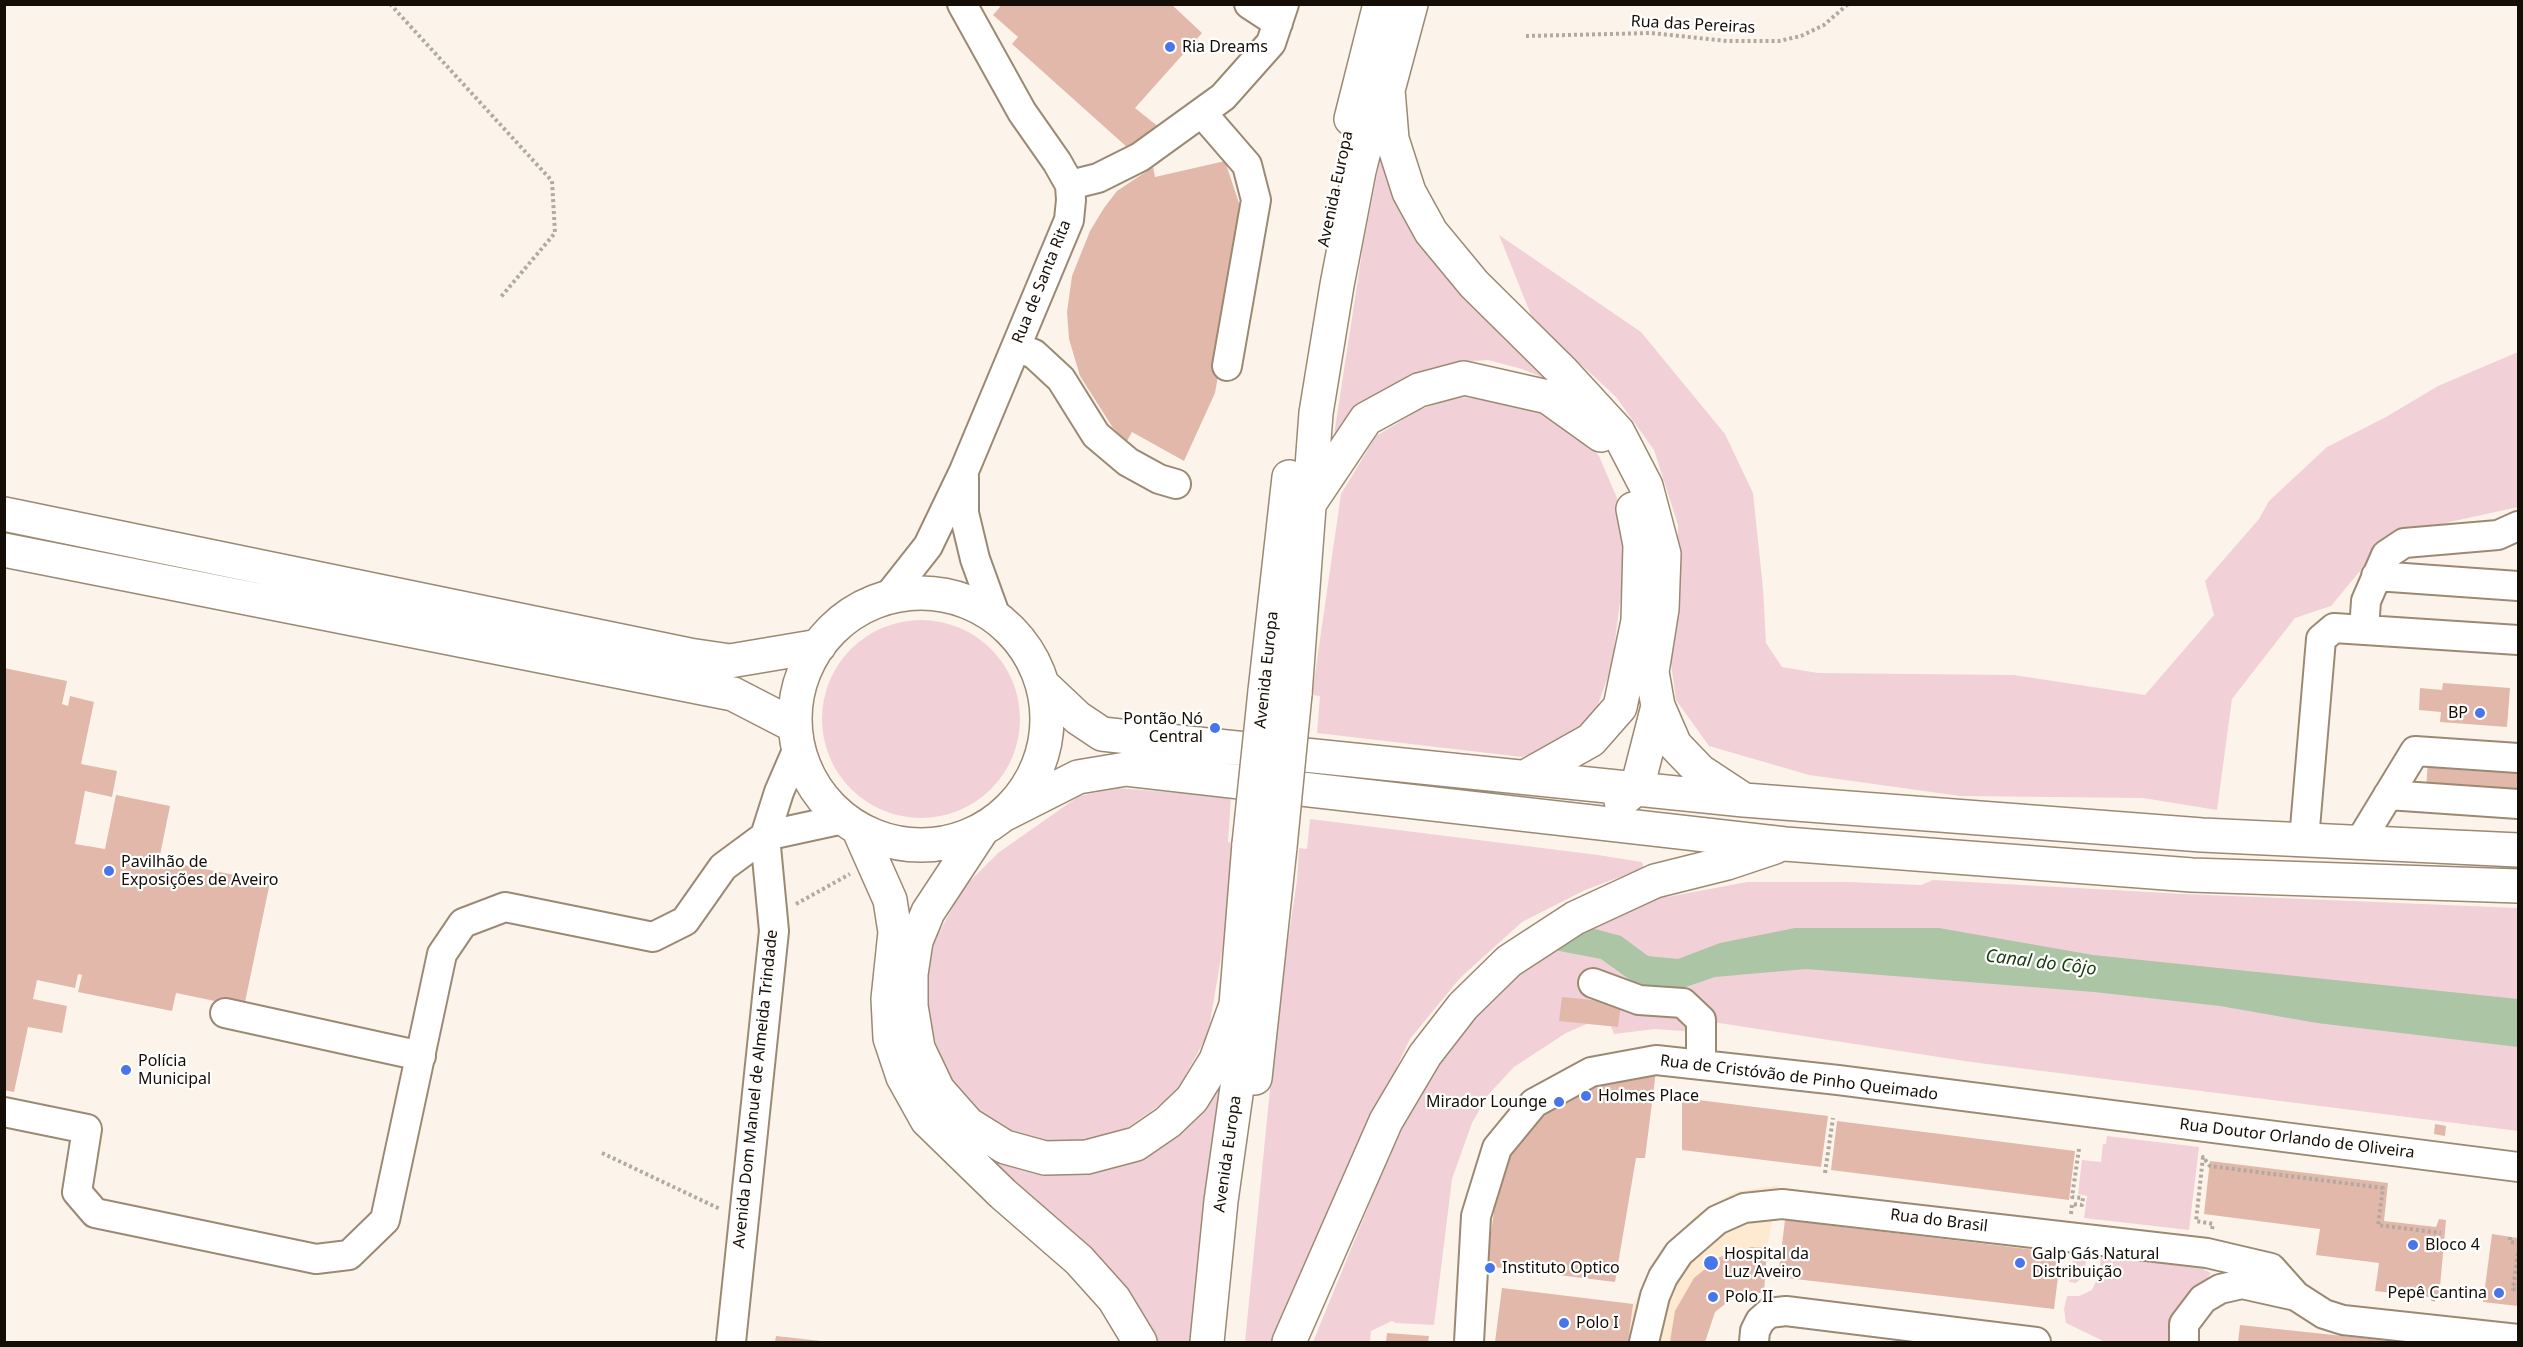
<!DOCTYPE html>
<meta charset="utf-8">
<style>
body{margin:0}
#map{position:relative;width:2523px;height:1347px;overflow:hidden;background:#fcf4ea;font-family:"Noto Sans",sans-serif}
canvas{display:block}
.frame{position:absolute;inset:0;border:6px solid #150e06;pointer-events:none}
</style>
<div id="map">
<canvas width="2523" height="1347"></canvas>
<div class="frame"></div>
</div>
<script>
const ctx = document.querySelector('canvas').getContext('2d');
ctx.lineJoin = 'round';
function fill(path, color) {
  ctx.fillStyle = color;
  ctx.fill(path, 'evenodd');
}
function toPath(rows) {
  const path = new Path2D();
  for (const r of rows) {
    if (r.length === 3) {
      path.moveTo(r[0] + r[2], r[1]);
      path.arc(r[0], r[1], r[2], 0, 2 * Math.PI);
      continue;
    }
    path.moveTo(r[0], r[1]);
    for (let i = 2; i < r.length; i += 2) path.lineTo(r[i], r[i + 1]);
  }
  return path;
}
function trace(path, color, width, dash) {
  ctx.strokeStyle = color;
  ctx.lineWidth = width;
  ctx.lineCap = dash ? 'butt' : 'round';
  ctx.setLineDash(dash || []);
  ctx.stroke(path);
}
function label(font, color, halo, rows, align = 'center') {
  ctx.font = font + ' "Noto Sans",sans-serif';
  ctx.lineWidth = 4.5;
  ctx.setLineDash([]);
  ctx.textBaseline = 'middle';
  ctx.strokeStyle = halo;
  ctx.fillStyle = color;
  for (const [text, x, y, turn = 0] of rows) {
    ctx.save();
    ctx.translate(x, y);
    ctx.rotate((+turn || 0) * Math.PI / 180);
    ctx.textAlign = isNaN(turn) ? turn : align;
    if (halo) ctx.strokeText(text, 0, 0);
    ctx.fillText(text, 0, 0);
    ctx.restore();
  }
}
fill(toPath([
 [1779,1185,1767,1248,1764,1292,1730,1300,1715,1312,1705,1342,1495,1342,1502,1288,1633,1304,1665,1247,1699,1213,1735,1192]
]), '#fee9d1');
fill(toPath([
 [1382,150,1565,387,1522,369,1488,360,1457,362,1420,372,1386,388,1364,404,1334,435,1363,246],
 [1499,235,1641,332,1725,434,1753,493,1763,588,1766,643,1782,667,1818,673,2014,675,2145,695,2214,615,2205,581,2259,519,2269,501,2327,447,2386,417,2438,386,2518,352,2518,507,2409,531,2365,565,2331,606,2295,618,2232,699,2217,810,2143,798,1960,796,1809,775,1709,746,1676,700,1671,663,1678,567,1678,525,1654,450,1616,397,1533,320],
 [1455,397,1499,399,1541,408,1574,426,1599,456,1620,505,1626,554,1612,665,1595,713,1561,742,1522,757,1317,733,1320,696,1312,695,1341,494,1376,436,1419,410],
 [921,719,99],
 [1118,788,1231,797,1228,842,1235,843,1225,934,1208,1034,1175,1094,1124,1130,1069,1147,1024,1139,987,1119,953,1085,931,1032,925,994,934,942,963,888,998,853,1079,796],
 [1310,819,1598,855,1642,862,1644,868,1585,890,1522,922,1460,978,1410,1039,1363,1139,1281,1342,1245,1342,1278,1008,1297,880,1299,848,1307,849],
 [1933,880,2184,894,2518,908,2518,1131,1971,1062,1719,1023,1698,1022,1695,1032,1655,1029,1614,1034,1608,1019,1596,1020,1566,1033,1514,1067,1488,1095,1472,1123,1452,1179,1434,1325,1396,1323,1392,1321,1371,1331,1370,1342,1313,1342,1378,1183,1425,1078,1444,1049,1515,970,1650,893,1667,897,1747,882,1849,882,1921,885],
 [1216,1088,1220,1088,1192,1342,1155,1342,1047,1217,965,1133,1061,1172],
 [2107,1136,2199,1147,2189,1230,2084,1218,2087,1196,2078,1194,2082,1160,2101,1162,2103,1144,2106,1144],
 [2088,1253,2083,1277,2076,1283,2069,1282,2073,1260,2080,1254],
 [2101,1256,2203,1269,2211,1273,2207,1279,2188,1293,2182,1307,2175,1342,2105,1342,2066,1323,2064,1309,2067,1296,2079,1296,2092,1290,2099,1275]
]), '#f1d1d7');
fill(toPath([
 [1584,926,1621,936,1648,956,1678,959,1720,943,1795,928,1939,928,2093,955,2518,999,2518,1047,2317,1023,2220,1006,2094,992,1806,969,1715,977,1674,991,1633,982,1601,959,1549,949]
]), '#abc5a5');
fill(toPath([
 [998,4,1171,4,1202,33,1135,108,1160,128,1128,148,1012,44,1018,37,993,15,1000,7],
 [1225,161,1245,221,1215,393,1184,461,1132,432,1127,441,1113,428,1080,376,1069,339,1067,312,1072,276,1090,231,1104,208,1117,191,1153,167,1155,177],
 [4,668,67,681,62,704,68,706,70,696,94,702,81,764,117,771,112,797,85,791,75,844,105,849,116,795,170,806,159,860,270,882,244,1007,176,993,172,1011,78,992,82,975,78,974,75,988,37,980,33,999,67,1006,62,1033,28,1027,14,1092,4,1090],
 [2443,683,2510,688,2507,727,2440,722,2441,712,2419,710,2420,688,2442,690],
 [2428,759,2518,765,2518,797,2426,790],
 [1562,997,1621,1003,1618,1027,1559,1021],
 [1656,1071,1645,1158,1636,1158,1615,1282,1486,1266,1497,1191,1511,1153,1549,1106,1579,1089],
 [1682,1098,1828,1116,1821,1167,1682,1150],
 [1837,1121,2075,1151,2069,1200,1831,1170],
 [2435,1124,2446,1126,2445,1136,2434,1134],
 [2210,1161,2388,1183,2384,1221,2436,1227,2439,1219,2446,1220,2439,1298,2375,1291,2379,1263,2316,1255,2320,1229,2204,1214],
 [1785,1220,2061,1253,2054,1309,1778,1277],
 [2492,1234,2518,1238,2518,1306,2483,1302],
 [1751,1247,1767,1248,1764,1292,1730,1300,1715,1312,1705,1342,1670,1342,1675,1311,1694,1278,1720,1257],
 [1502,1288,1633,1304,1628,1342,1495,1342],
 [2240,1325,2390,1341,2390,1342,2238,1342],
 [1387,1333,1429,1336,1428,1342,1386,1342],
 [776,1336,821,1341,821,1342,775,1342]
]), '#e2b8aa');
const minor = toPath([
 [1249,4,1278,23],
 [1202,113,1247,165,1256,200,1227,366],
 [1070,185,1098,178,1140,157,1223,97,1271,43,1284,4],
 [1016,347,1034,354,1061,379,1096,435,1128,462,1159,479,1176,484],
 [964,477,964,513,975,559,996,617],
 [2376,576,2518,586],
 [887,598,928,546,964,471,1069,220,1071,200,1070,185,1057,162,1022,112,962,4],
 [2364,630,2366,601,2386,555,2404,543,2498,535,2518,526],
 [2388,795,2518,804],
 [2304,840,2321,639,2334,628,2518,640],
 [2359,843,2415,751,2518,758],
 [1593,983,1639,1000,1683,1003,1701,1020,1701,1064],
 [225,1013,421,1056],
 [4,1112,87,1129,77,1192,95,1213,316,1259,349,1255,385,1220,442,954,463,923,505,907,653,937,685,921,723,867,765,836,843,819],
 [731,1342,774,931,765,836,779,792,798,748],
 [1469,1342,1476,1216,1497,1148,1534,1103,1591,1072,1656,1060,1838,1080,2518,1167],
 [1644,1342,1655,1296,1663,1277,1679,1253,1717,1220,1744,1208,1782,1204,2207,1253,2271,1268,2296,1296],
 [1754,1342,1755,1331,1760,1321,1769,1313,1786,1311,2036,1342],
 [2184,1342,2184,1324,2203,1299,2220,1289,2242,1284,2296,1296,2324,1314,2343,1320,2518,1339]
]);
const major = toPath([
 [1411,4,1388,90,1392,139,1409,192,1431,232,1474,284,1562,371,1618,432,1646,486,1664,554,1662,609,1652,672,1658,706,1675,745,1700,771,1741,798],
 [1351,119,1380,4],
 [1307,507,1366,419,1419,390,1464,378,1548,397,1601,435],
 [4,514,689,655,730,661,819,646],
 [4,550,733,694,795,726],
 [921,719,126],
 [1043,685,1078,718,1102,734,1129,737,1744,800,2202,835,2518,850],
 [1265,691,1289,477],
 [1295,694,1316,413,1337,285,1359,171,1379,91],
 [1527,776,1591,740,1620,707,1638,621,1640,545,1633,509],
 [1621,801,1637,788,1658,706],
 [1005,814,1078,777,1126,769,1785,844,2192,875,2518,886],
 [858,828,890,900,895,932,888,999,890,1038,903,1077,927,1120,1003,1194,1079,1260,1114,1299,1140,1342],
 [982,830,928,912,916,941,911,974,911,1006,918,1048,938,1090,968,1124,1005,1147,1045,1158,1087,1157,1136,1144,1168,1122,1192,1099,1216,1060,1236,1005],
 [1255,1078,1280,847],
 [1207,1342,1221,1201,1239,1073,1236,1005,1249,844],
 [1289,1342,1386,1121,1425,1055,1463,1006,1509,961,1575,918,1655,881,1727,863,1775,847]
]);
trace(minor, '#9c8973', 32);
trace(major, '#9c8973', 36);
trace(toPath([
 [390,4,552,181,555,233,500,298],
 [1526,36,1651,33,1727,41,1779,41,1801,36,1824,25,1848,4],
 [796,904,850,874],
 [602,1153,720,1209],
 [1825,1173,1833,1118],
 [2071,1214,2072,1204,2082,1205,2083,1198,2072,1197,2079,1149],
 [2212,1229,2213,1224,2196,1221,2203,1157,2210,1166,2383,1188,2378,1225,2441,1233],
 [2510,1237,2510,1242,2518,1243],
 [2518,1253,2513,1289,2518,1290],
 [2433,1301,2434,1297]
]), '#b2aaa1', 4, [3, 3]);
trace(minor, '#fff', 28);
trace(major, '#fff', 33);
const majorBridge = toPath([
 [1249,844,1265,691],
 [1280,847,1295,694]
]);
trace(majorBridge, '#9c8973', 36, []);
trace(majorBridge, '#fff', 33);
for (const [x, y, r, color] of [
 [1170,47,6,"#4876e8"],
 [2480,713,6,"#4876e8"],
 [1215,728,6,"#4876e8"],
 [109,871,6,"#4876e8"],
 [126,1070,6,"#4876e8"],
 [1586,1096,6,"#4876e8"],
 [1559,1102,6,"#4876e8"],
 [2413,1245,6,"#4876e8"],
 [1711,1263,8,"#4876e8"],
 [2020,1263,6,"#4876e8"],
 [1490,1268,6,"#4876e8"],
 [2499,1293,6,"#4876e8"],
 [1713,1297,6,"#4876e8"],
 [1564,1323,6,"#4876e8"]
]) {
  const dot = new Path2D();
  dot.arc(x, y, r, 0, 2 * Math.PI);
  ctx.fillStyle = color;
  ctx.fill(dot);
  trace(dot, '#fff', 2);
}
label('16px', '#150e06', '#fff', [
 ["Rua das Pereiras",1693,25,3],
 ["Avenida Europa",1336,189,-78],
 ["Rua de Santa Rita",1042,282,-68],
 ["Avenida Europa",1267,670,-84],
 ["Rua de Cristóvão de Pinho Queimado",1799,1078,7],
 ["Avenida Dom Manuel de Almeida Trindade",756,1089,-84],
 ["Rua Doutor Orlando de Oliveira",2297,1139,7],
 ["Avenida Europa",1228,1154,-82],
 ["Rua do Brasil",1939,1221,7]
]);
label('16px', '#150e06', '#fff', [
 ["Ria Dreams",1182,47],
 ["BP",2468,713,"right"],
 ["Pontão Nó",1203,719,"right"],
 ["Central",1203,737,"right"],
 ["Pavilhão de",121,862],
 ["Exposições de Aveiro",121,880],
 ["Polícia",138,1061],
 ["Municipal",138,1079],
 ["Holmes Place",1598,1096],
 ["Mirador Lounge",1547,1102,"right"],
 ["Bloco 4",2425,1245],
 ["Hospital da",1724,1254],
 ["Luz Aveiro",1724,1272],
 ["Galp Gás Natural",2032,1254],
 ["Distribuição",2032,1272],
 ["Instituto Optico",1502,1268],
 ["Pepê Cantina",2487,1293,"right"],
 ["Polo II",1725,1297],
 ["Polo I",1576,1323]
], 'left');
label('italic 18px', '#183b0e', '#fff', [
 ["Canal do Côjo",2041,963,7]
]);
</script>
